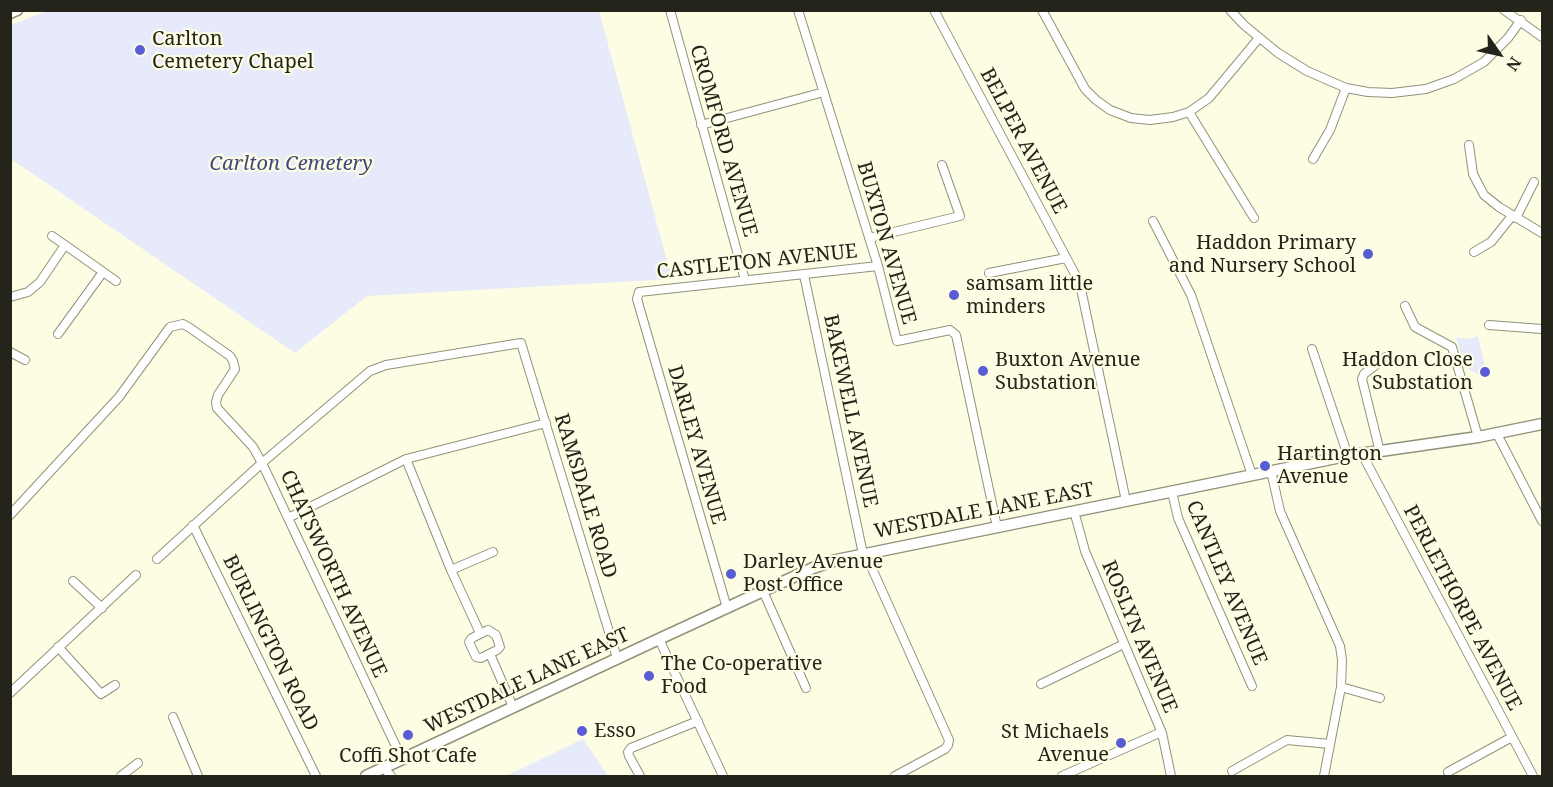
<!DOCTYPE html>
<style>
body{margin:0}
#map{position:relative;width:1553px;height:787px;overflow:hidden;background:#fdfde4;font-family:"Noto Serif",serif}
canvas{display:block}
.frame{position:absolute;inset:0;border:12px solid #24241b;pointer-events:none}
.north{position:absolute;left:1469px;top:24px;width:60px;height:60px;-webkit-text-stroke:4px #fdfde4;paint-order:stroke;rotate:124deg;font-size:16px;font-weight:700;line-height:24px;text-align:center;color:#24241b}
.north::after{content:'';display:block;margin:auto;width:21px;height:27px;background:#24241b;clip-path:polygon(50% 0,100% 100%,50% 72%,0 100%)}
</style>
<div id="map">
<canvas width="1553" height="787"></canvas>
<div class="frame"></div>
<div class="north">N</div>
</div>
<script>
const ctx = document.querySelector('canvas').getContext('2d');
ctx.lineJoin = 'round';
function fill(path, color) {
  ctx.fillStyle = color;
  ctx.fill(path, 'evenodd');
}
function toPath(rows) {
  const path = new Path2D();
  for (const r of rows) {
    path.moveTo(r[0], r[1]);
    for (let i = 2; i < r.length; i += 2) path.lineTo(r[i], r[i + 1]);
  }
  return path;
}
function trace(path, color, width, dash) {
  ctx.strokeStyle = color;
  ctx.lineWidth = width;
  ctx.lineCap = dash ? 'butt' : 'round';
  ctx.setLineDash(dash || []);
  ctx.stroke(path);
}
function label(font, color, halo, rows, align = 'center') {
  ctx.font = font + ' "Noto Serif",serif';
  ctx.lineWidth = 4.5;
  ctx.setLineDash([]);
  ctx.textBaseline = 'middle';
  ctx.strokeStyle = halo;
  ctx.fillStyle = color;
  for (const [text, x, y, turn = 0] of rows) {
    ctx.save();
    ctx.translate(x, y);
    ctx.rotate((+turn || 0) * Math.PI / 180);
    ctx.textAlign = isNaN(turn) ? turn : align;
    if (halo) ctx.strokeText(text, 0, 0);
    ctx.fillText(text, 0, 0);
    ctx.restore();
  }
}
fill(toPath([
 [47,11,599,11,672,279,367,296,295,353,11,159,11,25],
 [1478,336,1485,367,1481,368,1482,376,1464,367,1456,337,1468,339],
 [583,739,608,776,506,776]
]), '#e7eafb');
const minor = toPath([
 [670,10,745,280],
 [798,10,878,266,897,341,950,330,956,335,997,527],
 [934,10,1076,276,1081,289,1126,501],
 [1042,10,1085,89,1096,100,1110,110,1131,118,1150,120,1173,117,1189,112,1209,98,1259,38],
 [1230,10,1244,25,1278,53,1307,71,1346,88,1368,92,1392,93,1426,89,1454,79,1484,62,1508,38,1521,20],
 [1504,10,1542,37],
 [1189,112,1254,218],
 [701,125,824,92],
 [1469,145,1473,174,1484,195,1499,207,1542,233],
 [1313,159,1330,130,1346,88],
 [1516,218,1534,182],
 [1153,221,1191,295,1252,475],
 [52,236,65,245],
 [869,238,960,216,942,165],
 [1474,252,1491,242,1512,216],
 [989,273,1066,258],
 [804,275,863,554],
 [10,297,28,292,40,282,65,245,116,281],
 [1405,306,1415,327,1452,347,1478,437],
 [1489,325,1542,329],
 [58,334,103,272],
 [1312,349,1346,450,1346,456],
 [10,352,25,360],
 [1497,434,1542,521],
 [1380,452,1362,379,1364,374,1386,357],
 [1362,454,1533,776],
 [406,459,451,570,480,633],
 [1271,471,1280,511,1340,646,1342,660,1341,687,1324,776],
 [1172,492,1178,518,1252,686],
 [1074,511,1085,551,1162,733,1171,776],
 [10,515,119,397,170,327,183,324,190,328,230,356,233,361,235,369,218,395,216,402,217,408,253,447,262,463,402,759],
 [288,518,406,459,546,423],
 [193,525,316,776],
 [865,553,949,740,948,745,945,749,895,776],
 [157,559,262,463,370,371,386,365,521,343,617,658],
 [451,570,493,552],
 [73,581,102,608],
 [763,591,806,688],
 [727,608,637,299,639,292,878,266],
 [488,630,496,635,500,647,497,650,481,658,476,657,469,642,472,638,488,630],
 [659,639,723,776],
 [58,647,101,694,115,685],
 [490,654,513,707],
 [1041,684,1124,644],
 [1341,687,1380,698],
 [10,693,136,575],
 [173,717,198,776],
 [384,768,391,776],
 [1232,771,1287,740,1330,744],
 [1448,772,1512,737],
 [121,776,138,763],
 [640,776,629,756,628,752,631,748,698,721],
 [1062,776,1157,734,1162,733]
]);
const tertiary = toPath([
 [10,13,17,10],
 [366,776,659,639,813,568,836,560,1346,456,1478,437,1542,424]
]);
trace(minor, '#92927b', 10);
trace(tertiary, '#92927b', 13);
trace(minor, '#fff', 8);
trace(tertiary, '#fff', 10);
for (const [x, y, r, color] of [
 [140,50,6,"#595dd5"],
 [1368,254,6,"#595dd5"],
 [954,295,6,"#595dd5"],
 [983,371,6,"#595dd5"],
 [1485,372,6,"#595dd5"],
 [1265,466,6,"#595dd5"],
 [731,574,6,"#595dd5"],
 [649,676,6,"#595dd5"],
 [582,731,6,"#595dd5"],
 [408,735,6,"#595dd5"],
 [1121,743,6,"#595dd5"]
]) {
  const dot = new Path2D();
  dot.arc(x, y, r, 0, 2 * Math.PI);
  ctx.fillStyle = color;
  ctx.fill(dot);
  trace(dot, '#fdfde4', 2);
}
label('20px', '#24241b', '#fdfde4', [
 ["Carlton",152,39],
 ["Cemetery Chapel",152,62],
 ["Haddon Primary",1356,243,"right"],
 ["and Nursery School",1356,266,"right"],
 ["samsam little",966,284],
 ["minders",966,307],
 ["Buxton Avenue",995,360],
 ["Substation",995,383],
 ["Haddon Close",1473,360,"right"],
 ["Substation",1473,383,"right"],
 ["Hartington",1277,454],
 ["Avenue",1277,477],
 ["Darley Avenue",743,562],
 ["Post Office",743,585],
 ["The Co-operative",661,664],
 ["Food",661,687],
 ["Esso",594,731],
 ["St Michaels",1109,732,"right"],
 ["Avenue",1109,755,"right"],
 ["Coffi Shot Cafe",408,756,"center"]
], 'left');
label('20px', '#24241b', '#fdfde4', [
 ["CROMFORD AVENUE",723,141,74],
 ["BELPER AVENUE",1023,141,62],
 ["BUXTON AVENUE",886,243,74],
 ["CASTLETON AVENUE",757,262,-6],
 ["BAKEWELL AVENUE",850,411,78],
 ["DARLEY AVENUE",696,445,74],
 ["RAMSDALE ROAD",585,496,73],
 ["WESTDALE LANE EAST",984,511,-11],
 ["CHATSWORTH AVENUE",333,574,65],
 ["CANTLEY AVENUE",1226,583,67],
 ["PERLETHORPE AVENUE",1462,608,62],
 ["ROSLYN AVENUE",1139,637,67],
 ["BURLINGTON ROAD",270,643,64],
 ["WESTDALE LANE EAST",527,681,-25]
]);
label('italic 20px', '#42487e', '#fdfde4', [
 ["Carlton Cemetery",291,164]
]);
</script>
